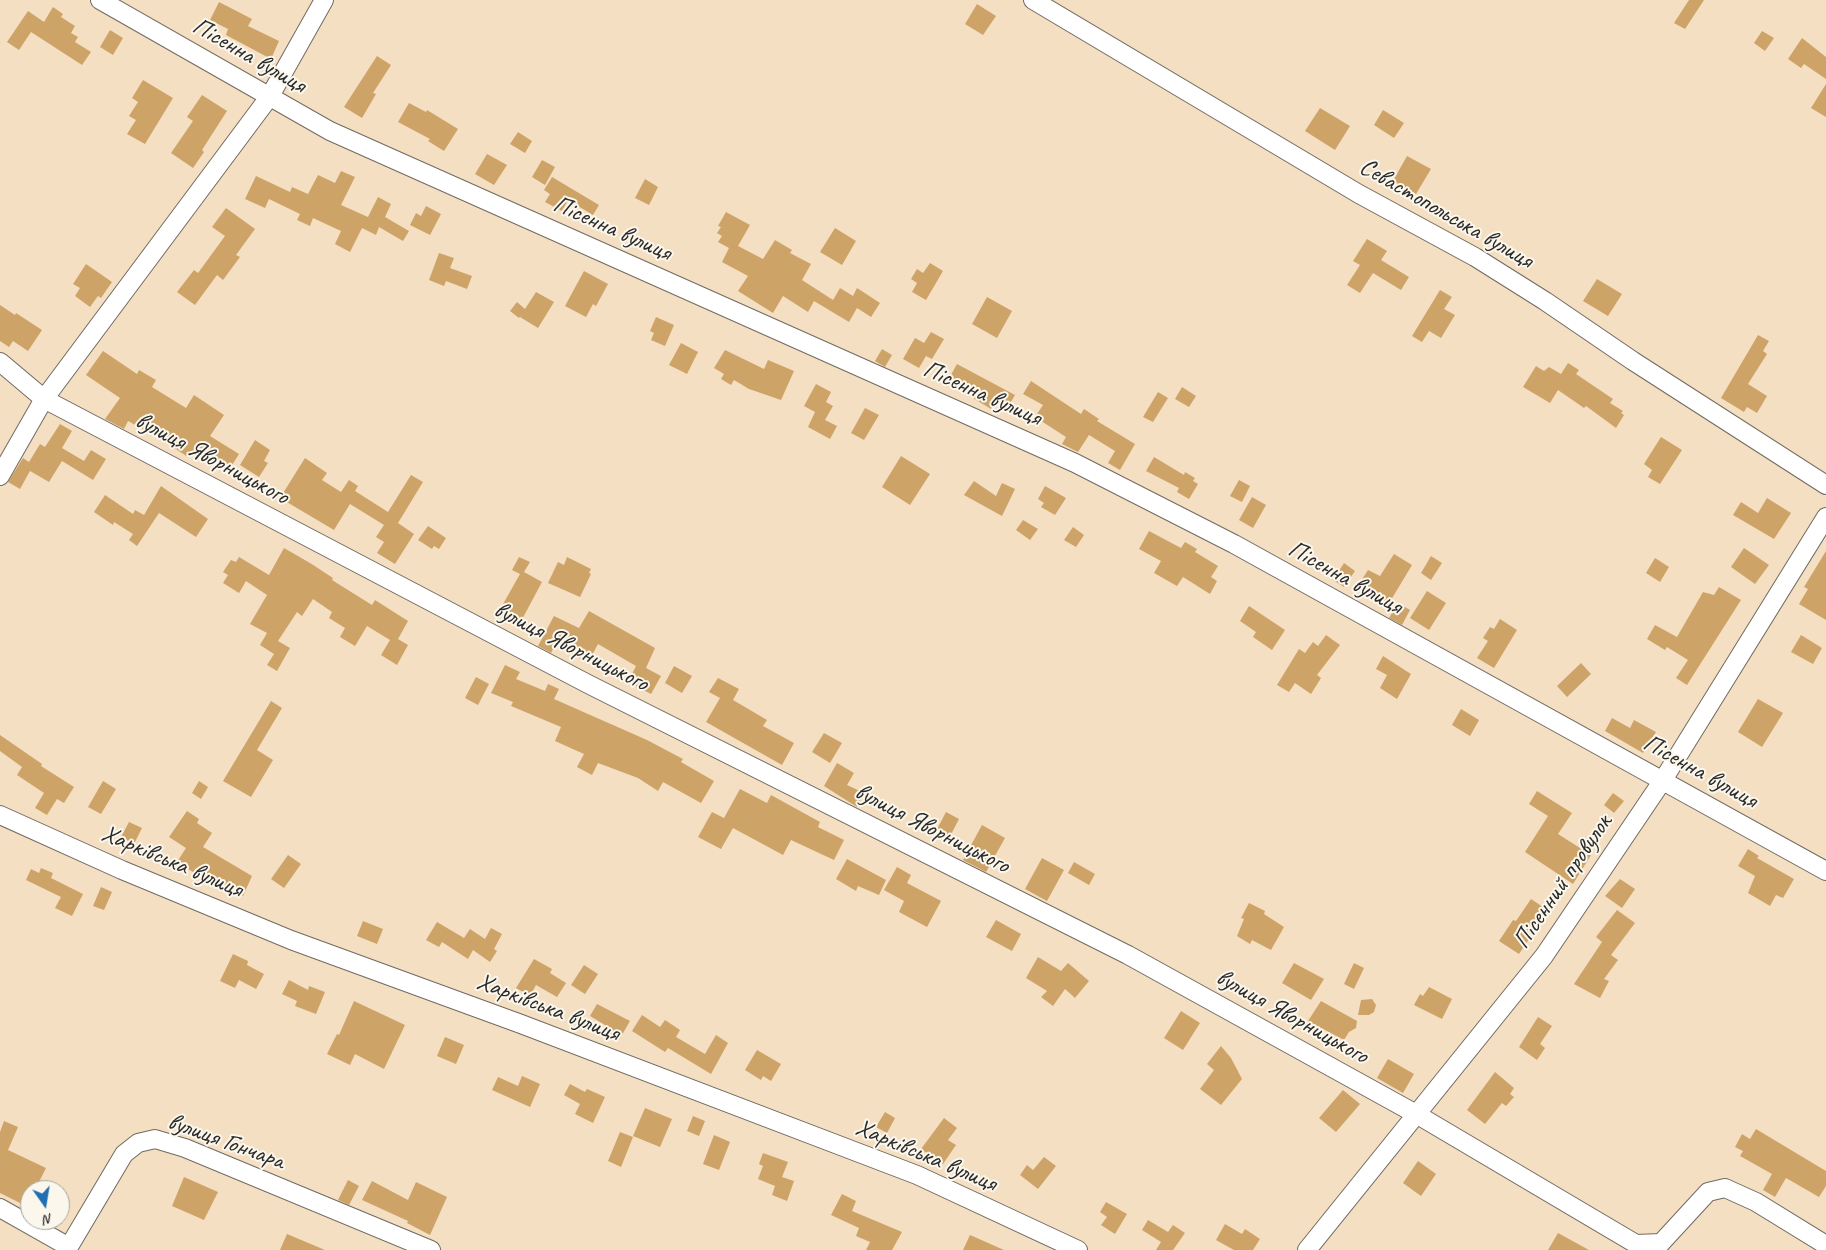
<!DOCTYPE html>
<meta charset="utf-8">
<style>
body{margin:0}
#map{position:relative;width:1826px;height:1250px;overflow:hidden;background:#f4dfc3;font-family:Caveat,sans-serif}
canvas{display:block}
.north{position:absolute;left:20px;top:1180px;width:50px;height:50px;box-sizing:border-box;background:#fbf7ec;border:1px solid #a8a59f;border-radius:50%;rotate:167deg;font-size:14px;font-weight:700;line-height:20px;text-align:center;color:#2b2b2b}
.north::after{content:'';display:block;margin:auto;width:18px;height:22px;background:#1f6fb2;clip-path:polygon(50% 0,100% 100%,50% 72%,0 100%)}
</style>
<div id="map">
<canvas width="1826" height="1250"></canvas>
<div class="north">N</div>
</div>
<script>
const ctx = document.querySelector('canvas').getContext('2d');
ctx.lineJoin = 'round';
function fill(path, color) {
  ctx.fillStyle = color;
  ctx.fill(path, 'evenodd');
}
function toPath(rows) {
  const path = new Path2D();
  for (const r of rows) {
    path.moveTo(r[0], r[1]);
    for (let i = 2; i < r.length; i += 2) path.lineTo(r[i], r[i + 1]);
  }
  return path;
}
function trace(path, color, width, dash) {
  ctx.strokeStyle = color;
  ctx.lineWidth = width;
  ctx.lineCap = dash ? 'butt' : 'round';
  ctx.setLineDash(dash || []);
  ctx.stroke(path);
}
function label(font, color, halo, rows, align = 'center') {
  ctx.font = font + ' Caveat,sans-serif';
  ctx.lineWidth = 4;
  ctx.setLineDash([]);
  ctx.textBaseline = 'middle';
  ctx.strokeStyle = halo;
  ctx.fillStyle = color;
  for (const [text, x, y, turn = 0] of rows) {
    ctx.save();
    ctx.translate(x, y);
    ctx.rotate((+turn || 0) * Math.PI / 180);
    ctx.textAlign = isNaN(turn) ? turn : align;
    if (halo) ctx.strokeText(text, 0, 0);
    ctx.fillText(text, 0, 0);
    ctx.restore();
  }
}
fill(toPath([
 [1689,0,1704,0,1685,29,1674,23],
 [219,2,252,19,248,26,279,41,271,59,226,35,228,29,210,20],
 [977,4,996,16,983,35,965,24],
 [53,7,63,14,61,17,75,26,71,33,78,37,75,42,91,52,82,65,31,32,19,50,7,42,28,11,44,22],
 [110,30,123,38,113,55,100,47],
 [1762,31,1774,38,1765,51,1754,43],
 [1802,38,1826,57,1826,79,1804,64,1801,68,1788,59],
 [377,56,391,65,373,93,376,94,362,118,344,107],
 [143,80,173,98,145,144,127,134,136,120,129,116,138,102,132,98],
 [1826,84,1826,117,1811,108],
 [202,95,227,111,202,150,204,152,193,168,171,153,193,121,187,117],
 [409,103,426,112,427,110,458,129,444,151,428,141,430,139,398,122],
 [1320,108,1350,126,1335,150,1305,131],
 [1383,110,1404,123,1394,138,1374,125],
 [518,132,532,141,525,153,510,144],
 [487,154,507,165,494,185,475,174],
 [1407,156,1431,169,1416,194,1393,181],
 [542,160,555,167,545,185,532,177],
 [341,171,355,177,341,205,368,217,378,197,391,204,385,217,409,231,403,241,379,227,376,235,362,228,350,252,335,244,341,231,313,218,310,226,297,220,300,214,269,199,265,208,245,199,256,176,290,192,292,187,308,194,318,175,335,183],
 [552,177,599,205,593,215,568,200,562,211,545,202,550,194,544,190],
 [645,179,658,187,649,205,635,198],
 [426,206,441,214,430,235,410,225,416,213,421,216],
 [226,208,255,229,236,255,240,257,223,280,217,275,195,305,177,292,194,270,198,273,225,236,212,227],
 [726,212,750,225,738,246,763,259,775,240,792,250,790,253,811,264,802,280,833,300,840,288,853,296,857,288,880,303,871,317,857,308,849,322,814,301,808,312,783,296,773,313,738,291,748,276,722,262,729,248,718,242,722,236,717,233,721,227,718,226],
 [835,228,856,241,842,265,820,252],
 [1367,239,1387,251,1381,260,1409,277,1401,290,1373,273,1360,293,1347,285,1360,265,1353,261],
 [439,253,454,258,450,268,472,276,467,289,446,281,444,286,429,280],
 [930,263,943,271,926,300,912,292,917,283,911,279,917,269,923,273],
 [86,264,112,282,101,298,98,296,90,307,75,296,80,288,73,284],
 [584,271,608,284,596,306,593,304,586,317,565,306],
 [1597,279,1622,294,1608,316,1583,301],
 [1440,290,1452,297,1444,309,1455,315,1441,338,1429,331,1422,342,1412,336],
 [536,292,554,302,538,328,520,317,523,313,519,318,510,311,517,302,525,309],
 [987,297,1012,311,997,338,972,324],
 [0,305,15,315,16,313,42,330,28,351,13,341,9,347,0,341],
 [656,317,674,325,665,346,651,340,654,333,650,331],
 [931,332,944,339,932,359,926,356,919,368,903,359,915,338,924,343],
 [1758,335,1769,341,1763,351,1767,354,1748,384,1767,396,1757,413,1747,407,1744,412,1721,398],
 [681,343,698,352,687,374,669,365],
 [882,349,892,355,885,367,875,361],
 [725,350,764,369,768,360,794,371,781,400,749,389,734,380,731,385,721,379,724,374,714,368],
 [103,351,137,374,139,370,156,380,152,387,186,408,194,395,224,415,210,436,239,454,229,470,195,448,188,457,159,438,128,421,124,429,105,419,120,398,86,375],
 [1568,363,1579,370,1576,374,1613,399,1610,403,1623,411,1621,413,1624,415,1616,428,1586,406,1584,408,1558,390,1550,403,1523,387,1536,366,1544,371,1549,367,1561,374],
 [957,364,1015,395,1009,405,996,398,991,409,947,382],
 [1031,381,1081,414,1084,409,1099,419,1097,421,1135,444,1120,470,1108,463,1115,451,1089,435,1078,452,1062,444,1066,437,1035,417,1043,405,1023,394],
 [816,384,831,392,826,402,833,406,825,420,837,426,830,439,808,427,815,412,804,406],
 [1182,387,1196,396,1189,407,1175,399],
 [1158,392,1168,398,1153,422,1143,417],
 [865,408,879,415,864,440,851,433],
 [60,424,72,431,62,448,84,461,91,450,106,459,93,480,62,461,49,482,30,471,20,489,8,482,23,458,29,462,40,444,45,447],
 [1661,437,1682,450,1660,484,1648,477,1652,470,1644,464],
 [255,440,270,450,264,461,268,463,259,477,240,465],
 [901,456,930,474,910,505,882,487],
 [1154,457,1184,475,1185,472,1195,478,1193,481,1198,484,1189,499,1177,492,1179,488,1146,471],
 [305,458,327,473,322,480,341,492,349,480,358,486,355,491,388,512,411,475,423,482,398,523,414,534,395,564,377,553,384,542,376,537,384,525,350,504,334,530,280,498],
 [1239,480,1250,486,1242,502,1230,496],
 [974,481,996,496,1002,483,1015,489,1002,516,964,495],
 [161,486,208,519,196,537,159,513,137,546,129,540,133,534,114,522,113,525,94,512,105,495,133,514,135,510,144,515],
 [1045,486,1066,498,1055,515,1041,507,1044,503,1038,499],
 [1252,497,1266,505,1253,528,1239,520],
 [1767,498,1791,513,1774,539,1733,515,1741,502,1758,513],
 [1023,520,1038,529,1030,540,1016,530],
 [428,526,446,538,439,549,434,546,432,549,418,540],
 [1073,527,1084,535,1076,547,1064,540],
 [1149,531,1181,548,1185,542,1197,549,1195,552,1218,566,1211,577,1217,581,1210,594,1183,577,1177,586,1154,573,1161,561,1139,549],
 [284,548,310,563,333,578,332,580,372,605,375,600,408,621,398,639,408,645,397,665,381,655,390,640,367,626,355,646,340,637,345,628,329,618,332,612,313,599,302,616,297,612,278,641,290,648,277,671,267,665,274,654,260,645,267,633,250,624,267,595,246,581,239,593,223,583,228,575,223,572,231,560,236,562,239,557,269,575],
 [1744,548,1769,565,1755,584,1731,567],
 [1826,551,1826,620,1799,604,1808,589,1804,587],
 [1394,554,1412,565,1388,605,1375,597,1378,593,1361,581,1368,570,1380,576],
 [1431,556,1442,563,1431,580,1421,573],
 [519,557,530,562,524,572,542,582,519,625,498,613,520,574,512,570],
 [567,557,591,569,589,573,591,574,580,597,548,583,558,562,564,565],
 [1655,558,1669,567,1660,582,1646,573],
 [1344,563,1355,571,1344,587,1333,580],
 [1719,587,1741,600,1687,685,1676,678,1688,660,1667,647,1665,650,1647,639,1655,625,1677,637,1703,592,1714,595],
 [1427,591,1446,603,1429,630,1410,618],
 [1398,603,1410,610,1402,625,1389,618],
 [1249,606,1285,630,1272,650,1253,637,1256,632,1240,621],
 [589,611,655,648,646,668,661,676,651,694,628,682,636,666,598,644,588,663,555,645,551,653,538,646,554,616,579,628],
 [1500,619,1517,630,1494,668,1477,658,1488,641,1483,638,1490,627,1494,629],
 [1326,635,1340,645,1317,675,1321,678,1311,694,1295,683,1289,692,1277,685,1299,649,1305,653,1313,642,1318,646],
 [1801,635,1822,648,1813,664,1791,652],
 [1383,656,1411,674,1397,699,1380,688,1387,675,1376,669],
 [1581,663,1591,674,1567,697,1557,686],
 [505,665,520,672,516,679,545,691,548,684,559,689,554,699,647,740,683,759,681,762,714,781,701,803,663,782,658,791,638,778,598,763,592,775,577,767,584,754,555,741,561,727,511,706,513,702,491,693],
 [674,666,692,676,682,693,665,683],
 [476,677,489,684,478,705,465,698],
 [718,678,739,689,733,700,767,720,763,726,794,743,782,765,706,722,720,698,709,692],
 [1758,699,1783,713,1762,747,1738,732],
 [271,701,282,708,257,750,273,760,251,797,223,781],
 [1461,709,1479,720,1470,736,1452,725],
 [1612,718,1630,728,1634,720,1656,732,1643,753,1605,731],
 [824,733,842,743,830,763,812,752],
 [0,735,42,764,41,766,74,787,64,803,57,799,47,815,35,808,44,793,17,775,22,767,0,751],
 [837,763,854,773,847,785,864,793,857,807,824,786],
 [103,781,116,789,101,814,88,807],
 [199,781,208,787,201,799,192,793],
 [740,789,767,803,771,795,820,822,818,827,844,840,834,860,791,840,783,855,733,828,721,849,698,837,712,812,724,818],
 [1537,791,1572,813,1558,834,1591,855,1573,884,1525,852,1548,816,1529,804],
 [1613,793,1624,801,1614,813,1604,805],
 [187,811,199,819,197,823,212,833,203,847,252,876,243,896,198,871,196,874,177,862,186,848,169,837],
 [946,812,959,819,947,842,934,835],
 [129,822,142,828,134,844,121,837],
 [982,825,1005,838,986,872,963,860],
 [1748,849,1759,856,1757,858,1794,879,1783,898,1776,895,1770,906,1748,893,1755,876,1738,866],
 [288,855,301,864,284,888,271,879],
 [1042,858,1064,870,1047,901,1025,889],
 [847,859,886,880,879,895,858,886,856,891,836,879],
 [1074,862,1095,874,1089,885,1068,873],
 [897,867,911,875,907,883,941,901,927,927,899,912,904,901,884,890],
 [41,868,53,873,51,878,83,894,72,916,55,908,61,897,26,880,31,869,39,873],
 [1620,879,1635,889,1622,908,1605,896],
 [101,887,112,892,104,910,93,906],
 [1531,899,1543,907,1529,930,1533,933,1519,954,1499,941,1513,920,1516,921],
 [1249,903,1265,911,1264,914,1284,927,1271,950,1252,940,1250,944,1237,936,1244,919,1241,918],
 [1617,910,1635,923,1611,955,1618,960,1604,979,1609,981,1600,998,1574,984,1602,942,1596,937],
 [996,920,1021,934,1012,951,986,937],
 [363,921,383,929,377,944,357,936],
 [437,922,464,938,470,929,485,939,491,928,502,934,494,949,497,951,490,962,473,950,468,959,442,942,439,947,426,940],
 [233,954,248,961,247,965,264,974,256,989,239,980,235,988,220,981],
 [1038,957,1061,971,1068,963,1089,981,1075,998,1065,989,1053,1006,1041,997,1047,991,1026,978],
 [534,959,552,969,550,973,566,983,557,997,536,985,530,996,516,988],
 [1294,963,1324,979,1311,1000,1282,983],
 [1354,963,1364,968,1354,989,1344,984],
 [584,965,598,974,585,994,571,985],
 [289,980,308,990,309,986,325,992,316,1014,295,1006,297,1001,282,994],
 [1429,987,1452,999,1442,1019,1414,1005,1420,994,1423,996],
 [1372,999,1376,1005,1374,1012,1369,1015,1358,1015,1361,1000],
 [354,1001,405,1025,384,1069,355,1054,350,1065,327,1054,337,1034,339,1035],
 [1321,1001,1357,1021,1356,1028,1349,1032,1344,1040,1308,1021],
 [597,1004,630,1021,619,1040,607,1033,610,1028,590,1016],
 [1181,1011,1200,1023,1183,1050,1164,1038],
 [642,1015,660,1027,665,1020,680,1030,676,1037,705,1054,716,1035,728,1043,711,1074,668,1048,665,1052,632,1031],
 [1538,1017,1552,1026,1540,1044,1545,1048,1537,1060,1519,1047],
 [445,1037,464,1045,456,1064,437,1056],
 [1221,1046,1231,1058,1242,1079,1221,1105,1200,1089,1214,1070,1207,1064],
 [757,1050,781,1064,771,1081,763,1076,761,1080,745,1070],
 [1388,1059,1414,1074,1403,1093,1377,1078],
 [1495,1072,1514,1088,1510,1094,1514,1097,1506,1106,1502,1103,1485,1124,1467,1110],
 [522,1076,540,1084,530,1107,492,1090,498,1077,518,1086],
 [570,1084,585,1092,587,1089,605,1097,593,1123,575,1114,580,1104,564,1095],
 [1343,1090,1360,1104,1336,1132,1319,1118],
 [645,1108,672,1119,660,1147,633,1136],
 [885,1112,895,1118,887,1133,876,1127],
 [693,1116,705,1121,699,1136,687,1131],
 [944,1118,957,1128,948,1140,956,1145,943,1164,921,1149],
 [4,1121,18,1127,8,1150,46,1168,35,1190,28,1190,22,1204,0,1193,0,1132],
 [1756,1129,1826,1171,1826,1186,1819,1197,1786,1178,1775,1197,1763,1190,1772,1174,1740,1156,1743,1151,1735,1147,1742,1134,1750,1139],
 [620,1132,633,1137,621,1167,608,1161],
 [714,1135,730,1142,719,1170,703,1164],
 [763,1153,788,1162,782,1177,794,1181,787,1201,772,1195,775,1186,758,1179,763,1166,759,1164],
 [1044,1157,1056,1166,1038,1189,1020,1175,1027,1165,1033,1170],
 [1418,1161,1436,1174,1421,1196,1403,1183],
 [184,1177,218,1192,204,1220,172,1206],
 [348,1180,359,1186,349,1205,338,1200],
 [372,1181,408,1200,416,1182,447,1197,430,1235,407,1223,408,1221,362,1200],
 [842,1194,856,1201,852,1211,902,1232,892,1250,866,1250,870,1242,856,1236,859,1228,831,1215],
 [1106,1202,1127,1214,1115,1234,1101,1225,1107,1217,1100,1212],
 [1148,1220,1168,1232,1173,1225,1185,1233,1173,1250,1156,1250,1161,1242,1142,1230],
 [1225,1224,1242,1234,1245,1229,1260,1239,1253,1250,1234,1250,1216,1240],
 [1558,1233,1589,1250,1548,1250],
 [287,1234,325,1250,280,1250],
 [970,1235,1004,1250,963,1250]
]), '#cea367');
const minor = toPath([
 [100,0,330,131,1075,463,1234,544,1826,871],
 [1033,0,1359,194,1475,257,1545,301,1633,361,1826,485],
 [0,362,44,399,588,684,1128,955,1416,1114,1636,1244,1661,1243,1708,1192,1725,1188,1756,1202,1826,1245],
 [0,476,44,399,270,96,324,0],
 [0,815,122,870,291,940,521,1024,917,1175,1078,1250],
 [0,1208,69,1247],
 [67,1250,124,1154,138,1143,155,1139,185,1148,431,1250],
 [1307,1250,1544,956,1663,780,1826,517]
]);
trace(minor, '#716a60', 20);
trace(minor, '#fff', 18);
label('25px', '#2b2b2b', '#fbf7ec', [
 ["Пісенна вулиця",249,56,30],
 ["Севастопольська вулиця",1446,214,30],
 ["Пісенна вулиця",612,229,24],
 ["Пісенна вулиця",982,394,24],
 ["вулиця Яворницького",212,459,28],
 ["Пісенна вулиця",1345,578,29],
 ["вулиця Яворницького",571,647,27],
 ["Пісенна вулиця",1700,772,29],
 ["вулиця Яворницького",932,829,27],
 ["Харківська вулиця",172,862,23],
 ["Пісенний провулок",1563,882,-56],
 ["Харківська вулиця",548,1008,21],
 ["вулиця Яворницького",1292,1017,29],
 ["вулиця Гончара",226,1142,20],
 ["Харківська вулиця",926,1156,23]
]);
</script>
